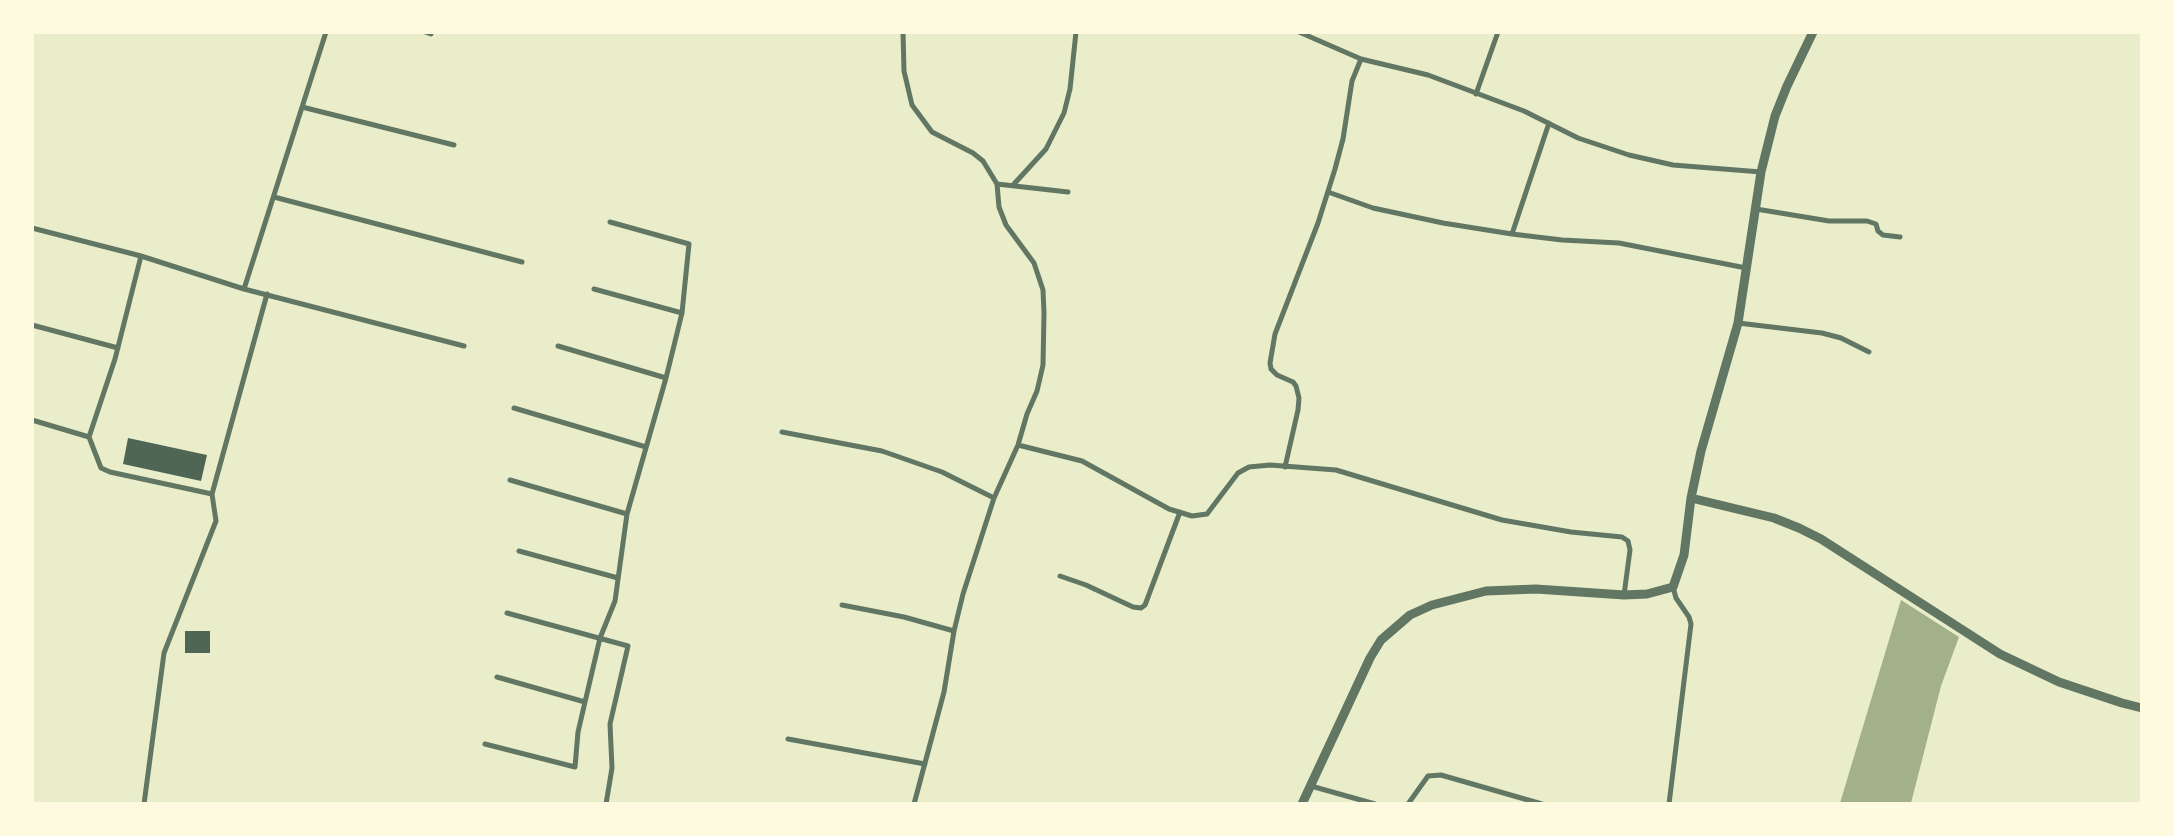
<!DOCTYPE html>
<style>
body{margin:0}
#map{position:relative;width:2174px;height:836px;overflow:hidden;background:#e9edc9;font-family:"Titillium Web",sans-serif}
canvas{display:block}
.frame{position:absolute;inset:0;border:34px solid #fefae0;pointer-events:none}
</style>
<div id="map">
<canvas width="2174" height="836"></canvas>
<div class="frame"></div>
</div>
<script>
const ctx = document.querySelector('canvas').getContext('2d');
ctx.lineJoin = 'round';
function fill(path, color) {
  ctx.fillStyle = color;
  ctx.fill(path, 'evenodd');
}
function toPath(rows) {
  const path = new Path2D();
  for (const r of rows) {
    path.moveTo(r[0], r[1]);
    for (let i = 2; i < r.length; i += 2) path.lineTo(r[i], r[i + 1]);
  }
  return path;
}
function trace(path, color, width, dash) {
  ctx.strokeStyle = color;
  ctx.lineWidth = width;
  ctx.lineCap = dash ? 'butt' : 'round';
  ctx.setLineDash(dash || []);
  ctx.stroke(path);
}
fill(toPath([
 [1901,600,1959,637,1941,686,1911,803,1840,803]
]), '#a3b18a');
fill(toPath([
 [128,438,207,455,201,481,123,464],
 [185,631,210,631,210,653,185,653]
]), '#4f6655');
trace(toPath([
 [425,32,431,34],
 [903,32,904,71,912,105,932,132,973,153,983,161,997,184,999,207,1006,225,1034,263,1043,290,1044,313,1043,365,1037,391,1027,414,1018,445,994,498,963,594,954,631,944,692,914,804],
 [1299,32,1361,59,1428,75,1524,111,1578,138,1629,155,1673,165,1761,172],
 [1476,94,1498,32],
 [302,107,454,145],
 [997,184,1068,192],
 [1014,184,1046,149,1064,113,1070,89,1076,32],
 [1328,192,1373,208,1443,223,1512,234,1549,123],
 [274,197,522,262],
 [1756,209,1829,221,1867,221,1876,224,1878,231,1883,235,1900,237],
 [32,228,141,256,244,289,464,346],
 [1512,234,1562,240,1619,243,1746,268],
 [244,289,326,32],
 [594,289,682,313],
 [1738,323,1822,333,1841,338,1869,352],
 [32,325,118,348],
 [558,346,666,378],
 [514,408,646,447],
 [32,420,89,437,101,468,110,472,212,494],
 [782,432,882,451,942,472,994,498],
 [89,437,115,359,141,256],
 [1018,445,1082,461,1169,509,1192,516,1207,514,1238,473,1249,467,1270,465,1336,470,1502,520,1571,532,1622,537,1628,541,1630,550,1624,595],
 [1285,467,1298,410,1299,398,1296,386,1293,382,1277,375,1271,369,1270,363,1275,334,1318,223,1335,169,1343,139,1352,81,1361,59],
 [510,480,627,514],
 [519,551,618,578],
 [1060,576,1086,585,1133,607,1141,608,1145,605,1180,512],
 [842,605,904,617,954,631],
 [507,613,628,646,610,724,612,768,606,804],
 [497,677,585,702],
 [788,739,925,764],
 [485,744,575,767,578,732,600,638,615,601,627,514,666,378,682,313,689,244,610,222],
 [1311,786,1375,804],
 [144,804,164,653,216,521,212,494,267,294],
 [1408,804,1428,776,1441,775,1542,804],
 [1669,804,1691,624,1689,617,1676,598,1673,587]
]), '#617663', 5);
trace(toPath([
 [1691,498,1774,518,1799,528,1821,539,2000,654,2059,682,2122,703,2142,708],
 [1302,804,1370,658,1381,640,1410,615,1432,605,1486,591,1536,589,1624,595,1647,594,1673,587,1684,555,1691,498,1701,451,1738,323,1761,172,1775,116,1787,86,1813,32]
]), '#617663', 9);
</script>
